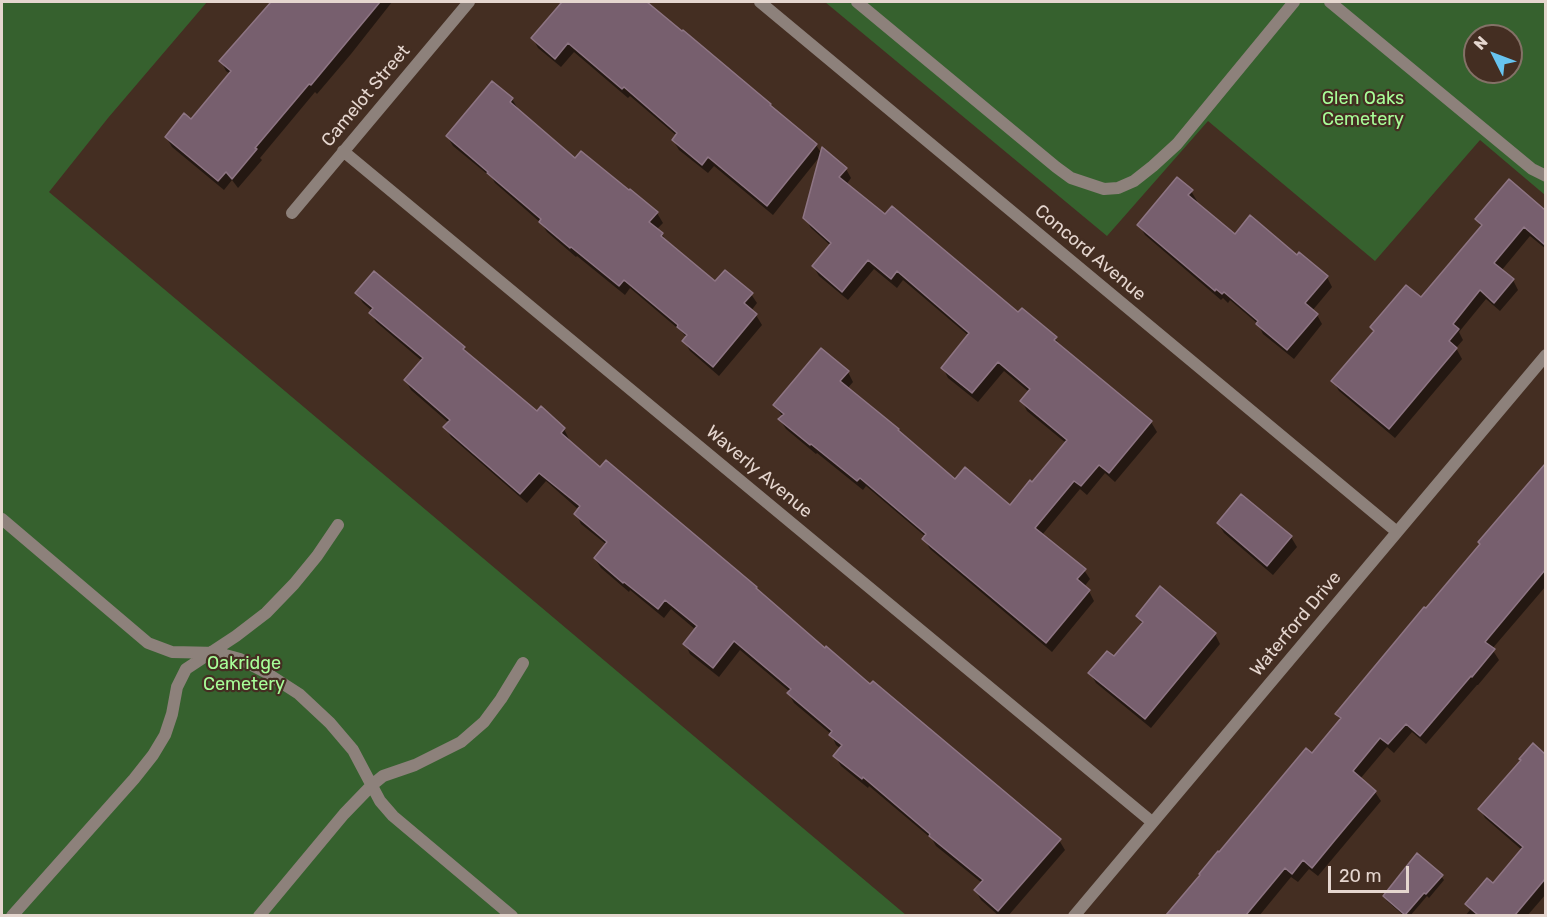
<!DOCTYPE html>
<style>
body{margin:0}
#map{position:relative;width:1547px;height:917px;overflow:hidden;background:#442e22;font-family:Rubik,sans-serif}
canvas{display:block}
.frame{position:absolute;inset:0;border:3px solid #e5d6cf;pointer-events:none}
.north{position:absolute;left:1463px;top:24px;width:60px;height:60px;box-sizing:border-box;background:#442e22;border:2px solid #847167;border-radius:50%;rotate:312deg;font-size:16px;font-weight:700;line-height:24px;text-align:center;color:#e5d6cf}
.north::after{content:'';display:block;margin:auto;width:21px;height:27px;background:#67c4f0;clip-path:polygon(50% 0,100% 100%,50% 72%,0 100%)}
.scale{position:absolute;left:1328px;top:866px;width:81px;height:27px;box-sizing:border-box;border:3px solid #e5d6cf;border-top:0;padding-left:8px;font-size:18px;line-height:21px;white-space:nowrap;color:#e5d6cf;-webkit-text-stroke:4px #442e22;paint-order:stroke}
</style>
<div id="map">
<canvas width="1547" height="917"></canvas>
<div class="frame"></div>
<div class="north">N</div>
<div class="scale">20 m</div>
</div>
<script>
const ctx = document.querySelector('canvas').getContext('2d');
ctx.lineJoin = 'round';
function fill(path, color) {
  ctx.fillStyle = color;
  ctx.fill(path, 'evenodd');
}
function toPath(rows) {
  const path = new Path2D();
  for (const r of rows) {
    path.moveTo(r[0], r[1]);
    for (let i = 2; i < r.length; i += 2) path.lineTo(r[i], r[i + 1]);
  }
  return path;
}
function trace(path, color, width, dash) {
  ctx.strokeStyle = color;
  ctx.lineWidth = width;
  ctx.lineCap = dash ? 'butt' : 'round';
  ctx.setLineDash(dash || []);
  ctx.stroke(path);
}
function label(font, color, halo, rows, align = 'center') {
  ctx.font = font + ' Rubik,sans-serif';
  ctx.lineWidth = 4.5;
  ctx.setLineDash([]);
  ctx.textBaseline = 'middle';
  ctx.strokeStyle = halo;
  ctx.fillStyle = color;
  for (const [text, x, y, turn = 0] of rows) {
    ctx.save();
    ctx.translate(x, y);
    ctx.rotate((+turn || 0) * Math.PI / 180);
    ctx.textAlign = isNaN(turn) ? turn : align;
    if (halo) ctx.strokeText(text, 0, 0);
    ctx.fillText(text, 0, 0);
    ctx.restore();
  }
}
fill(toPath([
 [2,2,207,2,108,118,49,192,906,915,2,916],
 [825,2,1545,2,1545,195,1480,140,1375,261,1208,121,1107,236],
 [1475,36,1511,36,1511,72,1475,72]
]), '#36612e');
fill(toPath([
 [273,2,282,2,289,8,294,2,392,2,351,54,317,94,315,92,260,158,262,160,238,188,232,180,224,190,172,147,166,137,191,122,230,74,226,71,221,61],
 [564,2,644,2,816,145,822,154,846,169,851,178,846,185,886,216,1018,314,1055,338,1061,347,1151,422,1157,432,1115,482,1105,473,1087,495,1080,489,1042,535,1084,570,1090,579,1084,587,1089,591,1094,601,1052,652,930,549,924,539,926,537,866,486,863,490,817,453,816,454,786,429,780,420,783,417,775,406,821,350,848,372,853,382,847,389,956,481,1010,507,1033,484,1066,443,1027,411,1022,401,1029,392,1004,371,978,402,948,378,943,368,969,336,903,280,897,288,874,269,848,300,819,276,813,266,830,245,811,228,805,218,821,155,773,215,714,166,708,173,679,150,673,140,677,136,630,96,628,98,574,52,561,67,538,48,533,38],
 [492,83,512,99,518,109,575,160,657,213,663,223,656,230,662,234,667,243,715,284,751,294,757,303,751,311,756,315,762,325,719,376,690,351,684,341,687,338,682,332,630,288,625,295,577,256,576,257,547,232,541,223,495,183,492,178,453,146,447,136],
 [1509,181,1546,212,1546,249,1530,236,1501,271,1513,280,1518,290,1500,311,1486,299,1459,332,1463,340,1456,348,1462,359,1395,438,1339,391,1333,381,1421,299,1482,228,1477,220],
 [1191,191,1197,201,1195,203,1235,236,1297,257,1327,277,1332,287,1312,311,1317,315,1322,324,1294,359,1263,334,1258,324,1230,300,1228,303,1223,298,1221,300,1145,235,1139,225],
 [357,294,464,348,469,355,537,413,564,429,569,439,567,441,600,469,756,588,759,593,825,650,1059,840,1065,850,1008,916,999,916,981,900,976,891,982,883,936,846,932,839,869,786,868,788,841,766,835,756,841,749,836,745,831,734,794,703,789,694,790,692,740,650,719,677,690,654,685,644,696,630,671,609,664,618,630,590,629,592,601,568,595,559,607,545,581,524,576,514,579,510,546,481,527,503,451,437,445,427,449,423,411,390,406,381,422,361,376,322,371,313,372,311,363,303],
 [1546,465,1546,586,1492,649,1499,660,1478,685,1477,685,1426,744,1412,732,1394,753,1387,747,1360,779,1375,792,1381,801,1318,876,1309,869,1298,882,1291,877,1259,916,1168,916,1201,875,1312,755,1341,721,1337,714,1481,544,1480,542],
 [1241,496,1291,537,1297,547,1273,575,1224,533,1218,523],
 [1137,616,1215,634,1220,644,1151,728,1096,683,1090,673,1114,659,1143,625],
 [1533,745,1546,756,1546,894,1527,916,1465,916,1470,910,1467,905,1493,885,1522,850,1485,818,1480,809,1522,761],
 [1441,876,1444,880,1429,898,1427,896,1410,916,1404,916,1387,901,1384,896]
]), '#0007');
const building = toPath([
 [271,2,380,2,311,85,309,84,255,148,257,149,232,179,226,172,218,181,165,137,184,113,191,119,231,71,219,61,271,2],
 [562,2,647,2,682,31,683,30,771,104,770,105,817,144,767,206,708,157,702,165,672,140,677,133,624,87,622,89,568,43,555,59,531,38,562,2],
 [492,81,513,98,510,102,575,158,581,151,629,190,630,189,658,212,649,222,663,233,661,236,715,281,725,270,753,293,744,303,757,314,713,367,682,341,687,335,677,327,678,325,624,280,619,286,571,247,570,248,539,222,541,219,487,173,488,172,446,136,492,81],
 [822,147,847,168,839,177,885,214,892,206,1018,312,1022,308,1057,337,1054,340,1152,421,1109,473,1099,465,1081,486,1074,481,1035,528,1086,569,1077,579,1090,590,1046,643,922,539,926,534,860,478,857,481,811,444,810,445,778,419,784,414,773,405,821,348,849,371,840,381,899,429,898,430,955,479,965,467,1010,505,1030,480,1032,482,1067,440,1020,401,1030,389,998,362,972,393,941,368,969,333,897,271,891,279,868,260,842,292,812,266,831,243,803,218,822,147],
 [1177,177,1193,190,1188,195,1235,234,1250,215,1297,255,1299,252,1328,276,1305,303,1318,314,1287,350,1256,324,1258,321,1224,292,1222,294,1216,289,1215,291,1137,225,1177,177],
 [1509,179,1545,210,1545,245,1524,227,1494,263,1514,279,1494,303,1480,290,1453,324,1459,329,1449,341,1457,348,1389,429,1331,381,1374,331,1370,327,1406,285,1421,297,1482,225,1475,219,1509,179],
 [374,271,465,347,463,349,537,411,541,406,565,428,561,433,600,467,606,460,757,587,756,588,825,648,826,646,870,684,873,681,1061,839,998,911,974,890,983,880,929,836,930,834,863,777,862,779,833,756,842,745,829,735,832,731,787,693,791,689,734,641,713,668,683,644,697,626,665,600,658,609,624,582,623,583,594,558,607,542,574,514,580,506,539,473,520,494,443,427,450,420,404,380,423,358,369,313,373,308,355,293,374,271],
 [1545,464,1545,570,1485,642,1495,649,1472,677,1471,676,1420,736,1406,724,1388,744,1380,738,1353,771,1376,791,1335,840,1312,868,1303,860,1292,874,1285,868,1246,915,1166,915,1200,875,1199,874,1218,851,1219,852,1306,748,1312,753,1341,718,1335,714,1424,607,1426,608,1480,544,1478,542,1545,464],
 [1241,494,1292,536,1267,566,1217,523,1241,494],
 [1160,586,1216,633,1145,719,1088,673,1107,651,1114,656,1143,622,1136,616,1160,586],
 [1533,743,1545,754,1545,879,1515,915,1478,915,1465,904,1487,878,1493,883,1523,847,1478,809,1521,760,1519,759,1533,743],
 [1417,853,1443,875,1426,894,1424,893,1405,915,1383,896,1417,853]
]);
fill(building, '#775f6e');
trace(building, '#8e7584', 1.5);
trace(toPath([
 [857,2,1056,167,1071,178,1104,189,1118,188,1134,181,1153,166,1177,144,1294,2],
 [1330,2,1532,169,1546,176],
 [2,519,148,643,172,652,218,653,240,659,265,672,299,694,330,723,353,750,380,801,393,816,512,916],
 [12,916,134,779,153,755,165,735,172,714,177,687,186,669,236,636,266,613,294,584,317,556,338,525],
 [259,916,344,814,372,785,383,776,415,765,461,742,484,722,501,699,523,663]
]), '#8d817b', 12);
trace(toPath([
 [760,2,1397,532],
 [343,151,1152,822],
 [292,213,469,2],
 [1074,916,1546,355]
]), '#8d817b', 12);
label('18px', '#e5d6cf', '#442e22', [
 ["Camelot Street",366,96,-50],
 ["Concord Avenue",1090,253,40],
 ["Waverly Avenue",759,472,40],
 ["Waterford Drive",1296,624,-50]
]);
label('18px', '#a8fe98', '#442e22', [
 ["Glen Oaks",1363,99],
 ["Cemetery",1363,120],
 ["Oakridge",244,664],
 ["Cemetery",244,685]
]);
</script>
